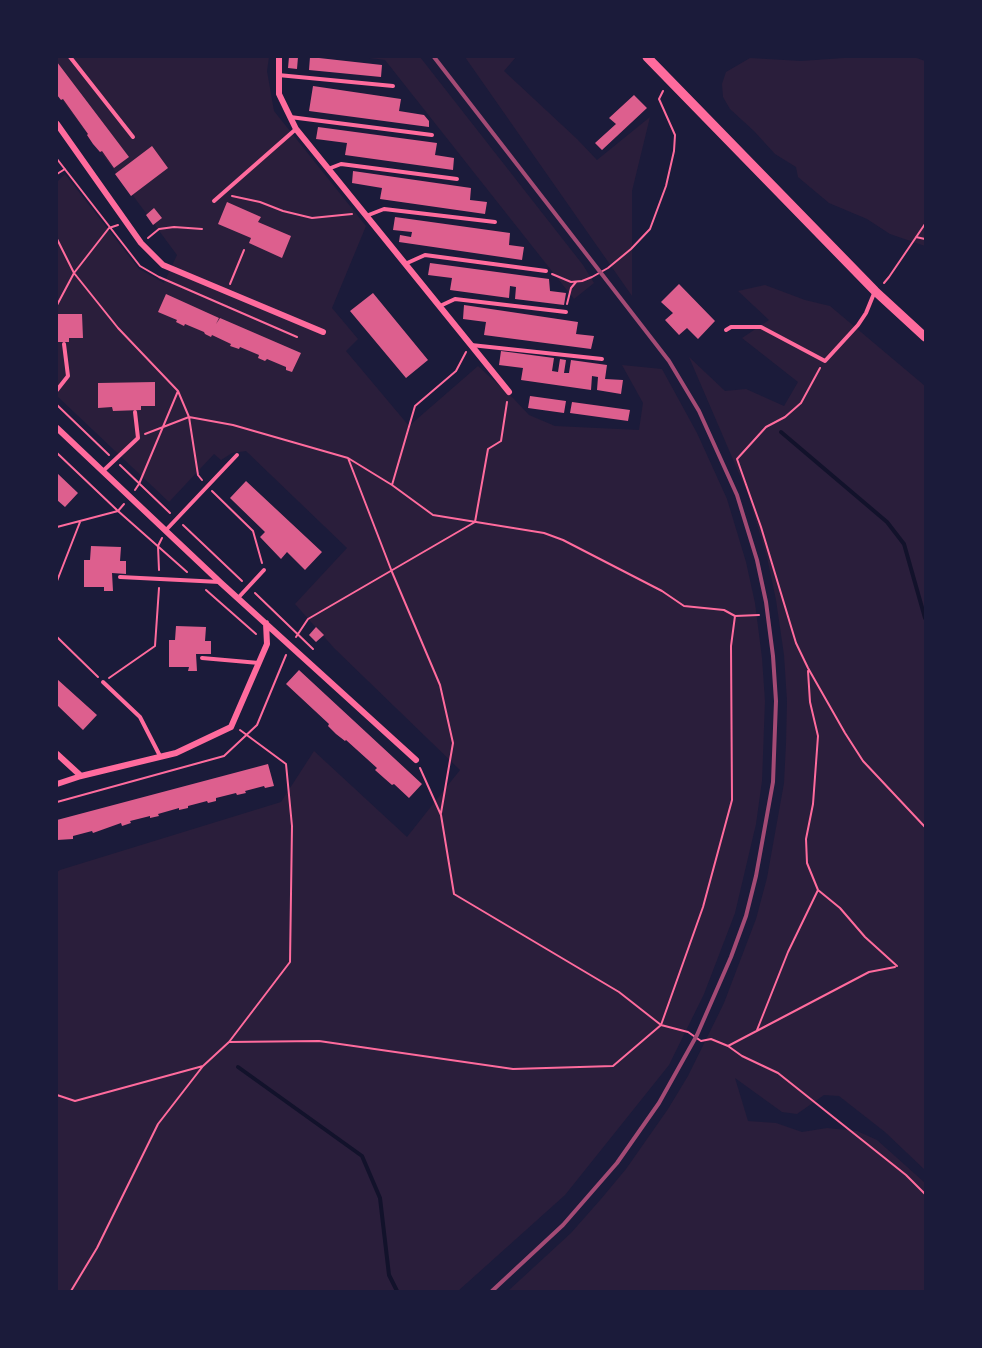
<!DOCTYPE html>
<style>
body{margin:0}
#map{position:relative;width:982px;height:1348px;overflow:hidden;background:#1b1b3a;font-family:Helvetica,sans-serif}
canvas{display:block}
.frame{position:absolute;inset:0;border:58px solid #1b1b3a;pointer-events:none}
</style>
<div id="map">
<canvas width="982" height="1348"></canvas>
<div class="frame"></div>
</div>
<script>
const ctx = document.querySelector('canvas').getContext('2d');
ctx.lineJoin = 'round';
function fill(path, color) {
  ctx.fillStyle = color;
  ctx.fill(path, 'evenodd');
}
function toPath(rows) {
  const path = new Path2D();
  for (const r of rows) {
    path.moveTo(r[0], r[1]);
    for (let i = 2; i < r.length; i += 2) path.lineTo(r[i], r[i + 1]);
  }
  return path;
}
function trace(path, color, width, dash) {
  ctx.strokeStyle = color;
  ctx.lineWidth = width;
  ctx.lineCap = dash ? 'butt' : 'round';
  ctx.setLineDash(dash || []);
  ctx.stroke(path);
}
fill(toPath([
 [57,57,269,57,267,71,274,111,366,226,332,308,358,339,346,351,409,426,478,366,513,398,529,415,555,426,639,430,643,403,622,365,662,369,697,433,727,499,746,562,755,603,762,658,765,701,762,781,756,824,735,913,704,994,669,1065,565,1195,458,1291,57,1291,57,872,60,870,281,802,314,751,407,837,460,770,334,648,295,604,347,548,246,451,232,453,221,460,214,454,169,502,57,396,57,182,65,174,139,269,164,283,177,255,57,93],
 [362,57,420,57,583,265,594,283,574,299,385,60],
 [465,57,516,57,504,71,577,139,597,160,650,117,632,191,632,296],
 [858,57,914,57,925,61,925,246,890,234,867,219,829,203,798,177,796,167,775,154,754,131,730,109,723,97,722,84,726,72,750,58,801,61],
 [765,285,805,300,830,306,925,386,925,1170,885,1132,839,1096,824,1095,797,1114,782,1112,735,1078,748,1121,776,1123,802,1132,827,1128,857,1131,877,1140,925,1183,925,1291,508,1291,571,1233,601,1199,626,1169,668,1109,688,1076,724,1003,756,919,767,878,784,783,786,743,787,701,784,655,776,600,767,557,747,492,689,357,725,391,746,389,784,406,798,382,742,338,769,320,738,291]
]), '#2a1e3b');
trace(toPath([
 [781,432,887,522,904,544,925,618],
 [238,1067,362,1156,380,1198,389,1275,397,1291]
]), '#12122b', 4);
fill(toPath([
 [289,57,298,57,297,69,288,68],
 [310,57,382,65,381,77,309,70],
 [57,62,129,157,114,168,102,151,100,152,93,144,87,135,88,134,63,99,61,100,57,95],
 [313,86,401,99,399,111,424,115,429,121,429,127,309,111],
 [634,95,647,108,602,150,595,143,616,124,609,118],
 [318,127,437,143,435,155,454,158,453,170,345,155,347,143,316,139],
 [152,146,168,168,131,196,115,174],
 [353,171,471,188,470,200,487,202,485,214,380,199,382,188,352,183],
 [227,202,261,217,258,222,291,236,282,258,249,243,251,238,218,224],
 [154,208,162,218,153,225,146,215],
 [395,217,510,233,509,245,524,247,522,260,399,242,400,235,411,237,412,232,393,230],
 [430,263,549,279,550,291,566,293,564,305,515,299,516,287,510,286,509,298,450,290,452,278,428,275],
 [679,284,715,321,698,339,687,328,679,335,665,320,673,313,661,302],
 [373,293,428,360,406,378,350,311],
 [166,294,219,318,216,324,220,318,301,353,292,372,286,370,286,367,267,359,265,361,258,358,259,355,240,347,239,349,230,346,231,344,212,335,211,337,205,334,204,332,185,324,184,326,176,322,177,320,158,312],
 [464,305,578,322,576,334,594,336,591,349,484,335,486,322,463,319],
 [57,314,82,314,83,338,69,338,69,342,57,342],
 [501,351,554,358,552,371,558,372,560,359,566,360,564,373,569,373,571,360,607,365,605,379,623,380,621,394,597,390,598,377,592,376,591,390,521,380,523,368,499,365],
 [155,382,155,406,141,406,141,410,113,411,112,407,98,408,98,383],
 [530,396,566,401,564,413,528,408],
 [572,402,630,410,628,421,570,413],
 [57,473,78,493,65,507,57,500],
 [246,481,322,552,305,570,287,552,281,559,260,537,265,532,230,498],
 [91,546,121,547,120,561,126,561,126,574,112,573,113,591,104,591,104,587,84,587,84,560,90,560],
 [176,626,206,627,205,641,211,641,211,654,196,654,197,671,188,671,189,667,169,667,169,640,175,640],
 [316,627,324,635,316,642,309,635],
 [299,670,422,784,409,798,394,784,392,785,384,778,375,770,377,768,346,740,345,741,336,734,328,726,329,724,286,684],
 [57,679,97,715,83,730,57,705],
 [268,764,274,786,265,788,264,786,245,791,246,793,237,795,236,793,216,798,216,801,208,803,207,801,188,806,188,808,179,810,179,808,158,814,159,816,150,818,150,816,130,821,131,823,122,826,121,823,93,833,92,831,73,836,73,839,57,840,57,820]
]), '#dd5f8e');
trace(toPath([
 [57,159,140,266,159,277,297,337],
 [57,174,65,169],
 [232,196,260,202,283,211,312,218,352,214],
 [916,237,925,239],
 [148,238,159,229,174,227,202,229],
 [57,239,74,273,118,328,178,391,139,484,135,490],
 [552,274,571,282,582,281,592,277,608,268,631,249,650,229,666,186,674,151,675,135,659,99,663,91],
 [884,283,889,277,925,224],
 [230,284,244,250],
 [567,304,571,288,576,282],
 [57,305,74,273,109,228,118,225],
 [57,305,57,313],
 [820,368,801,403,785,417,766,427,737,459,761,527,796,643,808,668,845,733,863,761,925,827],
 [178,391,189,417,198,475,202,480],
 [57,405,109,455],
 [145,434,189,417,233,425,348,458,392,485,415,406,456,371,466,352],
 [57,453,118,511,124,504],
 [348,458,392,572,440,685,453,743,441,813],
 [120,465,170,513],
 [392,485,433,515,544,533,563,540,662,591,684,606,724,610,735,616,731,646,732,800,703,907,661,1025,619,992,454,894,441,815,420,768],
 [212,491,253,531,262,563],
 [183,525,242,581],
 [57,527,118,511,187,572],
 [159,570,158,546,162,538],
 [57,581,80,522],
 [206,590,256,634],
 [255,593,313,649],
 [735,616,759,615],
 [57,637,98,677],
 [296,637,308,619,475,522,488,449,501,441,507,402],
 [808,671,810,702,818,736,813,804,806,839,807,863,818,890,840,908,865,937,897,966],
 [109,678,155,646,159,588],
 [57,802,224,756,257,725,286,655],
 [757,1030,788,952,818,890],
 [229,1042,290,962,292,826,286,764,240,730],
 [728,1046,869,972,895,967],
 [57,1095,75,1101,203,1066,229,1042,319,1041,513,1069,613,1066,661,1025,688,1032,701,1041,711,1039,728,1046,742,1056,778,1073,906,1175,925,1194],
 [71,1291,97,1248,158,1124,203,1066]
]), '#ff6b9d', 2);
trace(toPath([
 [70,57,133,137],
 [278,75,393,86],
 [290,117,432,135],
 [328,169,341,164,457,179],
 [214,201,296,129],
 [366,216,384,209,495,222],
 [405,264,425,255,546,271],
 [440,306,455,299,566,312],
 [726,330,731,327,761,327,825,361,858,325,866,313,875,291],
 [471,345,602,359],
 [57,390,68,376,64,344],
 [103,471,138,438,135,412],
 [166,530,237,455],
 [120,577,220,582],
 [238,598,264,570],
 [202,658,259,663],
 [103,682,140,717,160,756]
]), '#ff6b9d', 4);
trace(toPath([
 [279,57,279,94,296,129,509,392],
 [57,124,141,243,163,265,323,332],
 [57,428,221,583,416,760],
 [57,754,81,776],
 [57,784,81,776,176,753,231,727,267,644,266,623]
]), '#ff6b9d', 6);
trace(toPath([
 [647,57,875,291,925,337]
]), '#ff6b9d', 9);
trace(toPath([
 [434,57,669,361,699,411,737,495,757,560,766,602,773,656,776,701,773,782,756,876,746,916,731,957,697,1035,659,1103,617,1163,563,1225,492,1291]
]), '#a44b75', 4);
</script>
